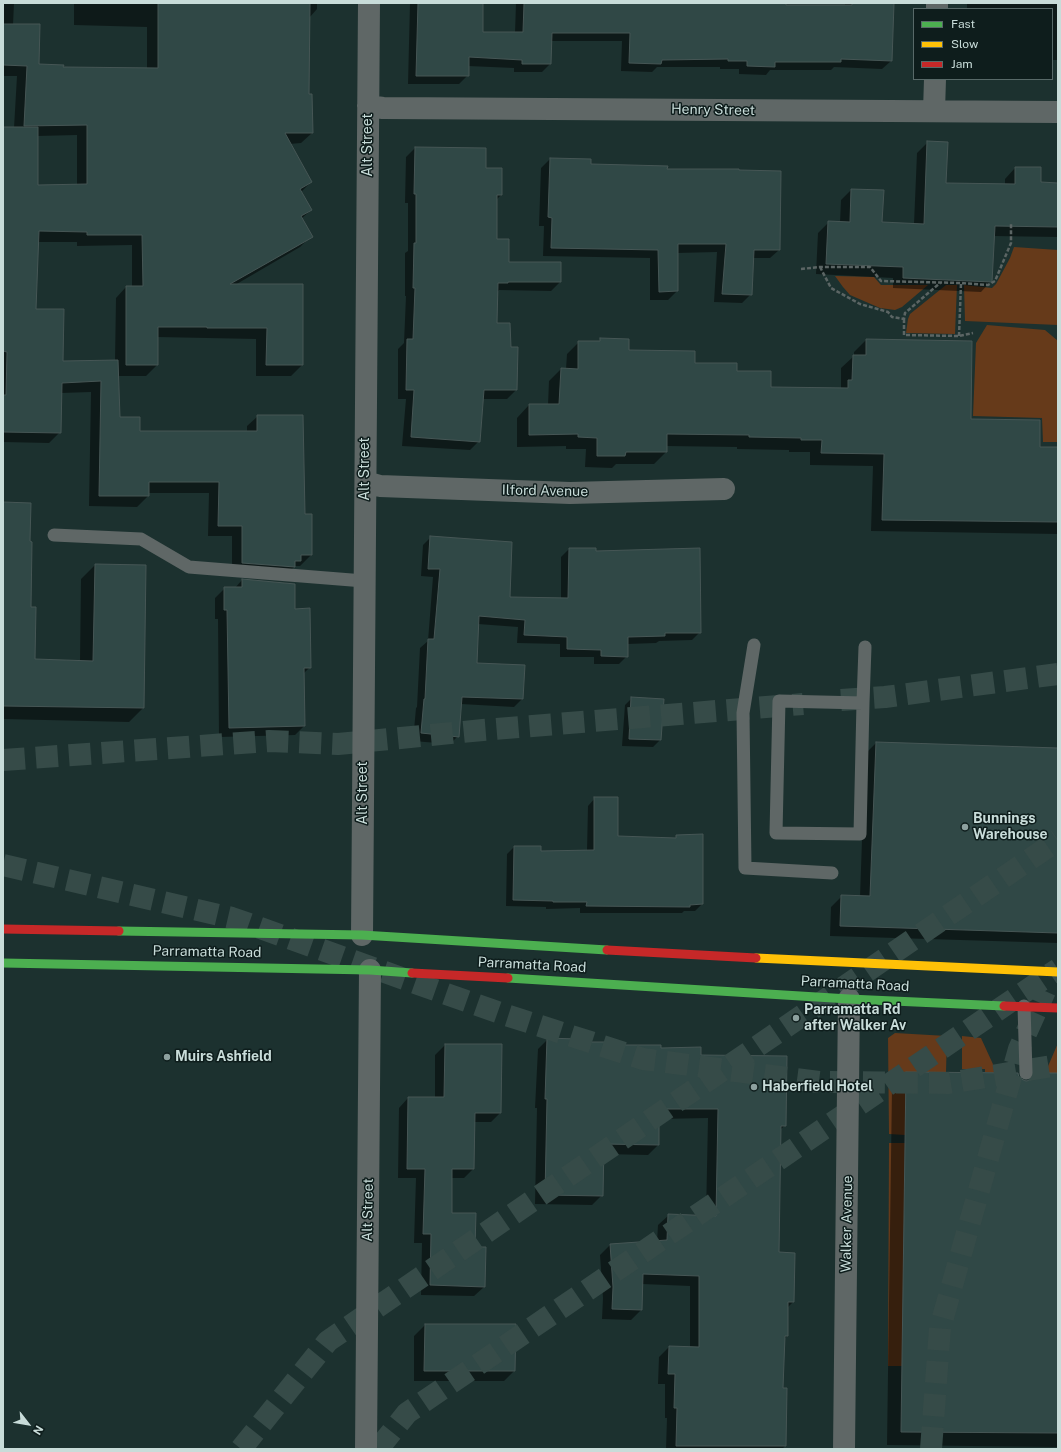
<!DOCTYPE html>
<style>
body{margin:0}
#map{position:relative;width:1061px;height:1452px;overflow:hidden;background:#1c312f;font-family:"Public Sans",sans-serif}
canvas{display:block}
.frame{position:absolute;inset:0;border:4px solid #c8dcd9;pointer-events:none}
.legend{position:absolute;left:913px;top:8px;width:140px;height:72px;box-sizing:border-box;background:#0e1d1c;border:1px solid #586968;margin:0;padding:5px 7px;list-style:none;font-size:12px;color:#c8dcd9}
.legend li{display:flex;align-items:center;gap:8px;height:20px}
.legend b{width:20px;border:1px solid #586968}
.north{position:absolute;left:8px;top:1404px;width:40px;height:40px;-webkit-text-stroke:3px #0e1d1c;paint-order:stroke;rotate:121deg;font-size:11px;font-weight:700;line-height:16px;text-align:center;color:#c8dcd9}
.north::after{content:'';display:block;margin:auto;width:14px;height:18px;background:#c8dcd9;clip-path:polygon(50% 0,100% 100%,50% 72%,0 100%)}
</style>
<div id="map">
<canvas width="1061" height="1452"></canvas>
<div class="frame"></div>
<ul class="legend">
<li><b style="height:5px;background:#4caf50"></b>Fast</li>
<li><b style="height:5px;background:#ffc107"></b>Slow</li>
<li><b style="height:5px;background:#c62828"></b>Jam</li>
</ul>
<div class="north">N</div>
</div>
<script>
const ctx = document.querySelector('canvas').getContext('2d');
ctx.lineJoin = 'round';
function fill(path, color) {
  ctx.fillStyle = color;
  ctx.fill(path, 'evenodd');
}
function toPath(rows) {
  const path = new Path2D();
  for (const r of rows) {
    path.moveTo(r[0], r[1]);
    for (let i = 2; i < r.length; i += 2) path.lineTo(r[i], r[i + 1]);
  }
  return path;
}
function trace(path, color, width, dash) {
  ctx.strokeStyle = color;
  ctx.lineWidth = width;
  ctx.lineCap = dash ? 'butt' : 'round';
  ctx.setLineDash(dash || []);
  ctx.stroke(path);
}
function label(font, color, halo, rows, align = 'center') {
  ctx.font = font + ' "Public Sans",sans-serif';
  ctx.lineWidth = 3;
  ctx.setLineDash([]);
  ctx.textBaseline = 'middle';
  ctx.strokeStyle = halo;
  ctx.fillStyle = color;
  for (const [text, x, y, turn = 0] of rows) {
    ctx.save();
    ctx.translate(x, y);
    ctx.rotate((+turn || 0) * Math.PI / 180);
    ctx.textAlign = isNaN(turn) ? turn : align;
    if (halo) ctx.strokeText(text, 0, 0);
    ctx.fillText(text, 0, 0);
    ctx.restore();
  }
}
fill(toPath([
 [1014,247,1058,250,1058,325,965,321,964,285,992,288,996,284,1010,258],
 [835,276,874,277,881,285,928,285,902,307,895,310,880,308,850,295,843,287],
 [946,285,957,285,955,334,906,333,908,319,910,314],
 [987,325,1045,330,1058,341,1058,442,1043,442,1042,418,973,416,976,343],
 [895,1033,947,1036,946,1072,906,1072,905,1135,889,1134,888,1038],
 [962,1036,981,1038,997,1073,985,1072,985,1069,962,1069],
 [1058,1043,1058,1077,1043,1078],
 [889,1143,905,1143,902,1366,888,1366]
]), '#663a1a');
fill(toPath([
 [3,3,14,3,13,25,38,65,62,68,147,69,147,27,74,25,74,3,317,3,317,9,309,18,308,95,312,133,301,143,289,144,311,182,301,192,311,210,301,219,311,236,300,247,235,285,302,365,291,376,256,376,256,339,157,337,157,365,146,376,118,376,119,418,139,432,247,432,247,426,258,416,304,515,311,555,300,566,295,566,283,578,232,574,232,536,208,536,209,493,148,493,148,496,137,507,89,506,91,392,61,393,60,432,49,443,3,442,3,128,14,128,17,76,3,76],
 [77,135,77,185,37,186,37,136],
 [37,242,77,242,77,246,132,245,132,287,126,287,116,298,115,361,62,362,35,310],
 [410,3,482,3,482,33,515,33,516,3,785,3,785,6,845,6,845,3,893,3,891,61,882,69,834,67,831,70,770,70,766,75,739,74,739,69,720,69,720,67,657,67,652,72,621,71,622,41,551,41,550,64,542,72,514,72,514,68,468,66,468,75,459,84,408,84],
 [967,3,1058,3,1058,60,1052,60,1052,9,967,9],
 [928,142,945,184,1005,185,1005,179,1015,168,1040,183,1058,184,1058,237,993,236,991,281,981,292,893,288,893,278,816,274,818,233,829,222,840,223,841,200,851,190,883,191,881,223,914,224,917,153],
 [415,148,485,149,485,169,501,195,496,200,496,240,508,264,560,282,551,291,499,290,497,292,496,324,510,348,516,390,507,399,483,399,479,441,470,450,402,446,406,399,398,399,398,349,404,343,406,296,405,296,405,253,408,251,408,203,405,203,406,157],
 [550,159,590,160,590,165,666,170,779,250,770,258,752,258,751,294,742,303,714,302,717,252,677,253,677,291,668,300,650,300,650,258,543,256,544,226,539,226,541,168],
 [601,339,628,351,736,372,770,388,841,388,841,368,854,356,854,352,866,340,970,420,1039,448,1058,448,1058,534,871,531,873,466,810,465,810,452,789,452,789,450,737,449,737,447,666,446,666,452,654,464,616,464,612,468,585,467,586,449,566,449,566,446,517,447,517,418,529,405,548,405,549,381,561,369,566,369,567,354,579,342,598,342],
 [3,503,30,607,34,660,80,661,81,579,95,565,143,708,129,722,3,719],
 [431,537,509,598,561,599,561,557,569,549,595,552,700,632,692,640,659,641,656,643,627,644,627,656,619,664,594,664,594,657,560,657,560,644,517,643,518,627,478,624,476,664,522,699,514,707,461,704,458,736,450,744,413,741,416,708,417,707,420,648,428,641,433,577,421,576,423,545],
 [242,580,294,610,310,667,303,674,304,726,295,735,219,737,218,619,215,619,215,598,225,588,235,588],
 [632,698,663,700,660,740,653,747,622,746,625,705],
 [876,743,1058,749,1058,943,830,936,831,907,842,896,860,897,865,754],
 [595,798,617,837,674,839,677,836,702,904,695,911,684,911,682,913,580,913,580,908,546,909,546,907,506,906,507,854,514,847,539,852,587,851,588,806],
 [548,1039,575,1043,660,1049,700,1056,785,1125,780,1130,778,1253,793,1302,787,1308,787,1336,784,1339,782,1389,785,1446,782,1449,666,1449,667,1418,665,1418,665,1384,658,1384,659,1357,669,1347,690,1348,690,1286,642,1284,641,1310,631,1320,602,1319,603,1298,600,1255,610,1245,657,1242,658,1225,669,1215,706,1216,708,1118,658,1119,658,1145,648,1155,603,1154,602,1195,592,1205,535,1204,537,1108,535,1108,538,1049],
 [445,1045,500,1113,491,1122,473,1122,473,1169,464,1178,451,1178,451,1214,474,1248,484,1287,474,1296,421,1295,422,1243,414,1243,416,1178,398,1178,399,1108,408,1098,435,1098,435,1055],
 [906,1073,1019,1078,1026,1082,1034,1074,1058,1074,1058,1447,887,1445,892,1087],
 [425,1325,514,1371,504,1381,414,1381,414,1336]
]), '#0007');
const building = toPath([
 [158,3,310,3,309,94,312,94,313,133,285,133,312,182,300,189,312,210,301,216,313,237,230,284,303,284,303,365,266,365,267,328,207,328,207,327,158,327,158,365,126,365,126,286,143,286,142,235,87,235,87,232,39,231,36,309,64,309,63,361,118,360,120,417,140,417,140,431,257,431,257,415,303,415,305,514,312,514,312,555,301,555,301,561,295,561,295,567,242,563,242,526,218,526,219,482,149,482,149,496,99,496,101,381,62,383,61,433,3,432,3,395,6,395,7,352,3,351,3,127,38,127,38,185,87,184,87,125,24,126,27,66,3,65,3,24,40,24,39,64,64,65,63,67,158,68,158,3],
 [418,3,483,3,483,32,523,32,524,3,786,3,786,5,852,5,852,3,894,3,892,61,841,59,841,62,775,62,775,67,747,66,747,61,728,61,728,59,662,60,661,64,629,63,630,33,552,33,551,64,522,64,522,60,469,57,469,76,416,76,418,3],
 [927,141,948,142,946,183,1015,184,1015,167,1041,167,1041,182,1058,183,1058,227,995,226,992,282,903,278,903,267,826,264,828,221,850,222,851,189,884,190,882,222,924,224,927,141],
 [415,147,486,148,486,168,502,168,502,195,497,195,497,239,509,239,509,262,561,262,561,282,508,282,508,283,498,283,497,323,510,323,511,347,518,347,517,390,484,390,480,442,411,437,414,390,406,390,407,339,413,339,415,288,413,288,414,243,416,243,416,194,414,194,415,147],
 [550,158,591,159,591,164,668,166,667,169,739,169,739,170,781,171,780,250,754,250,752,295,722,294,726,244,678,244,678,291,659,292,658,250,551,248,552,218,548,217,550,158],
 [600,338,629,339,629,350,695,351,695,363,737,363,737,371,771,371,771,387,848,388,848,380,852,380,853,355,866,355,866,339,972,341,971,419,1040,420,1040,447,1058,447,1058,522,882,520,884,454,821,453,822,440,801,440,801,438,749,437,749,435,667,434,667,452,626,452,625,456,597,456,597,438,578,437,578,434,529,435,529,404,559,404,561,368,578,369,578,341,600,341,600,338],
 [3,502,31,503,30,541,32,542,31,607,36,607,35,659,93,661,95,564,146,565,144,708,3,706,3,502],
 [430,536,512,542,510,597,568,598,569,548,596,548,596,551,700,548,701,633,665,633,665,636,628,637,628,657,601,656,601,650,567,649,567,637,524,635,525,620,479,616,477,663,525,665,523,699,462,697,459,737,421,733,424,699,425,699,428,639,434,639,440,569,428,569,430,536],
 [242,579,295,584,295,609,310,608,311,668,304,668,305,726,229,728,227,610,224,610,224,587,242,587,242,579],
 [631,697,664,699,661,740,629,739,631,697],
 [876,742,1058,748,1058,933,840,926,841,895,870,896,876,742],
 [594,797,618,797,618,836,676,838,676,835,703,834,703,904,690,905,690,907,586,906,587,902,553,902,553,901,513,900,514,846,541,846,541,851,594,850,594,797],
 [547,1038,577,1039,576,1042,619,1042,619,1045,661,1045,661,1048,701,1047,701,1055,787,1056,786,1126,781,1126,779,1252,795,1253,794,1302,788,1302,788,1336,785,1336,783,1388,787,1388,786,1446,676,1446,677,1408,674,1408,675,1374,668,1374,669,1346,699,1347,699,1276,643,1274,642,1310,612,1309,613,1287,610,1244,667,1240,668,1214,716,1216,718,1109,659,1109,659,1145,604,1144,603,1196,545,1195,547,1099,545,1099,547,1038],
 [445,1044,502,1044,501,1113,475,1113,474,1169,452,1169,452,1213,476,1213,475,1247,486,1247,485,1287,430,1285,431,1234,423,1234,425,1169,407,1169,408,1097,444,1097,445,1044],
 [906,1072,1018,1073,1019,1078,1026,1081,1031,1080,1034,1073,1058,1073,1058,1433,901,1432,906,1072],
 [425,1324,516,1324,515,1371,424,1371,425,1324]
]);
fill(building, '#304846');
trace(building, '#465655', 1);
trace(toPath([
 [841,700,885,697,1058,674],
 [3,760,269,741,338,744,483,730,803,704],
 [3,865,232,918,503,1014,643,1059,819,1082,949,1083,1058,1065],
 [241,1449,328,1341,1058,840],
 [378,1449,407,1413,1058,969],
 [931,1449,940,1328,1019,1049,1045,991]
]), '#364b48', 22, [22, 11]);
trace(toPath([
 [820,267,831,288,860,304,888,312,892,317,904,319,905,313,940,283],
 [801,269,820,267,870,267,881,281,961,283,988,285,995,281,1011,243,1011,223],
 [904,319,904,335,959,336,973,333],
 [959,336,961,283]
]), '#5b6564', 2.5, [4, 2]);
trace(toPath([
 [54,535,141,539,189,567,364,581],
 [754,645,743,713,745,868,832,873],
 [863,703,779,701,776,833,860,834,863,703,865,647],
 [1024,1006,1026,1073]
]), '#5f6766', 13);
trace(toPath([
 [937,9,937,3],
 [368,106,383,108,1058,112],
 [934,111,935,79],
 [366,482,380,486,570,493,724,489],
 [362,935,369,3],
 [366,1449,370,970],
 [844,1449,849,999]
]), '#5f6766', 22);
trace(toPath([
 [119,931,362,935,607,950],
 [3,963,370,970,412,973],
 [508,978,849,999,1004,1006]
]), '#4caf50', 9);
trace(toPath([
 [756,958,1058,972]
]), '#ffc107', 9);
trace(toPath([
 [3,929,119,931],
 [607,950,756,958],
 [412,973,508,978],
 [1004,1006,1058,1008]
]), '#c62828', 9);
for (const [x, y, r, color] of [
 [965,827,4,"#8ca09e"],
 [796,1018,4,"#8ca09e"],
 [167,1057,4,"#8ca09e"],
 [754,1087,4,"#8ca09e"]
]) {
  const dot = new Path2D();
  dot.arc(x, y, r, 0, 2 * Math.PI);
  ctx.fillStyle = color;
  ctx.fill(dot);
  trace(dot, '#0e1d1c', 1.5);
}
label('14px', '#c8dcd9', '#0e1d1c', [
 ["Henry Street",713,110,1],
 ["Alt Street",368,145,-90],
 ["Alt Street",365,469,-90],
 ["Ilford Avenue",545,491,1],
 ["Alt Street",363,793,-90],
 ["Parramatta Road",207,952,1],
 ["Parramatta Road",532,965,3],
 ["Parramatta Road",855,984,3],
 ["Alt Street",368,1210,-89],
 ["Walker Avenue",847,1224,-89]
]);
label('bold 14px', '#c8dcd9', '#0e1d1c', [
 ["Bunnings",973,819],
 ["Warehouse",973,835],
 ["Parramatta Rd",804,1010],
 ["after Walker Av",804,1026],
 ["Muirs Ashfield",175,1057],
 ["Haberfield Hotel",762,1087]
], 'left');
</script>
